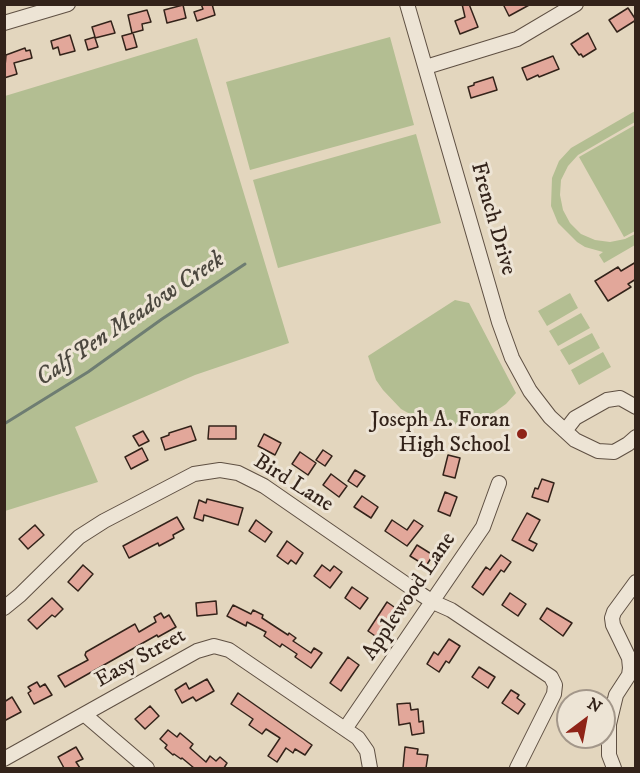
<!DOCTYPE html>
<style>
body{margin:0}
#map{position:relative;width:640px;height:773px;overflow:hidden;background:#e3d6be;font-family:"IM FELL DW Pica",serif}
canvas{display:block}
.frame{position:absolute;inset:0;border:6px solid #33231a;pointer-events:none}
.north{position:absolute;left:556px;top:689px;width:60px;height:60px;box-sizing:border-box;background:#ede4d5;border:2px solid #a3978a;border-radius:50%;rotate:32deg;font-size:16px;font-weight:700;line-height:24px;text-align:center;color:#33231a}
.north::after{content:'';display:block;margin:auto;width:21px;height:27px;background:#8f2418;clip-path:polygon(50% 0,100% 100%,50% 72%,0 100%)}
</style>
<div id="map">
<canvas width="640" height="773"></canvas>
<div class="frame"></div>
<div class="north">N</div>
</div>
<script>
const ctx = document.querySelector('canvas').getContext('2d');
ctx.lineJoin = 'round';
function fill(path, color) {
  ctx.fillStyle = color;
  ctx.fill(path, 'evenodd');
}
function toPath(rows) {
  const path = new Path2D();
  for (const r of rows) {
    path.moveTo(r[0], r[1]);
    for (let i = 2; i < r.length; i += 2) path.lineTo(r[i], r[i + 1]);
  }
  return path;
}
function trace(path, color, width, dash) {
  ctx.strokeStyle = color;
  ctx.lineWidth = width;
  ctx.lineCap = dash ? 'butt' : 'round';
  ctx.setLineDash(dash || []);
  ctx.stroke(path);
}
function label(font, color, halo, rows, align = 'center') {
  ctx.font = font + ' "IM FELL DW Pica",serif';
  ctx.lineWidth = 6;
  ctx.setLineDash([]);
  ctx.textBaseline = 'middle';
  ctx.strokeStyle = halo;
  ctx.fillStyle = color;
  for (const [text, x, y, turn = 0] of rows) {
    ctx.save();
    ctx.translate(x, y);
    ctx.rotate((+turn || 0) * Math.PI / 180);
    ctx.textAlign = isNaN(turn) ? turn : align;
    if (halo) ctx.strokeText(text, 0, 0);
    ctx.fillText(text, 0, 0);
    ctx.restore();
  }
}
fill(toPath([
 [390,37,414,125,250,170,226,82],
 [197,38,289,343,195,375,75,427,98,482,5,511,5,96],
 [635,111,635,122,578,155,568,166,561,180,560,195,563,210,570,223,581,234,595,240,610,242,625,239,635,234,635,245,604,263,599,255,603,252,585,247,577,242,558,223,551,206,552,178,559,161,571,148],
 [635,125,635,231,624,237,579,157],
 [416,134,441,223,278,268,253,180],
 [570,293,578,308,547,326,538,311],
 [455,300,469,303,516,393,506,404,493,413,462,424,447,425,417,418,401,409,383,390,376,380,368,356],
 [581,313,590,328,558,346,549,331],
 [592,333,600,348,569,365,560,350],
 [603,352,611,367,579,385,571,370]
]), '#b3be92');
trace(toPath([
 [4,424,88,372,162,319,245,264]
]), '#6e7d72', 3);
const building = toPath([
 [201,4,212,4,215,15,197,21,194,12,203,9,201,4],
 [462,4,469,4,478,27,460,34,455,21,465,17,462,4],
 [503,4,531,4,509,16,503,4],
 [183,5,186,18,167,23,164,10,183,5],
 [628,8,636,20,617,32,609,20,628,8],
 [147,10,151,22,142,24,143,30,132,33,128,15,147,10],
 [111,21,115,33,95,38,98,47,88,50,85,40,95,37,92,27,111,21],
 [133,33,137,47,126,50,122,36,133,33],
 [588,33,596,49,583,57,581,54,579,55,571,44,588,33],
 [70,35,75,51,60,55,58,47,53,49,51,41,70,35],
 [25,48,26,51,30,50,32,58,14,63,17,74,4,78,6,55,25,48],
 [553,56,559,69,539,77,538,75,527,80,522,68,553,56],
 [493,77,497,90,471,98,468,87,474,85,474,83,493,77],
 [636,262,636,279,628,284,631,287,608,301,595,281,618,267,621,271,636,262],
 [191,426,196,440,165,450,161,438,169,435,169,433,191,426],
 [209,426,236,426,236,439,208,439,209,426],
 [143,431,149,441,139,446,133,436,143,431],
 [264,434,281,443,275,455,258,446,264,434],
 [142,448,148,460,131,469,125,457,142,448],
 [323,450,332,456,325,466,316,460,323,450],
 [300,452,316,463,308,475,292,464,300,452],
 [448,455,460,458,455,478,443,475,448,455],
 [355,470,365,476,357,487,348,481,355,470],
 [331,474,347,486,339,497,323,485,331,474],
 [542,479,554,483,548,502,532,497,535,488,538,489,542,479],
 [445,492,457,497,450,516,438,511,445,492],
 [362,496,378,507,371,518,354,507,362,496],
 [207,499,243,508,238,525,204,515,203,521,194,518,199,500,206,503,207,499],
 [527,513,540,520,529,540,537,544,533,551,512,540,527,513],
 [177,517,184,529,173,535,174,538,159,546,158,543,129,558,123,546,177,517],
 [256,520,272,532,265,542,249,531,256,520],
 [392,520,407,530,414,520,423,526,407,546,385,531,392,520],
 [35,525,44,535,28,549,19,539,35,525],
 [287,541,303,553,296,564,291,560,288,564,277,556,287,541],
 [417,545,433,555,426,566,410,556,417,545],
 [501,555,511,562,504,572,501,570,483,595,472,587,486,567,490,570,501,555],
 [83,565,93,574,78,591,68,582,83,565],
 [322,565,330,571,334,566,342,572,330,588,314,576,322,565],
 [352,587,368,598,360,609,345,598,352,587],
 [510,593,526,604,518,616,502,605,510,593],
 [52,598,63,609,55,617,52,615,37,629,28,620,52,598],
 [216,601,217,614,197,616,196,603,216,601],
 [387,602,397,609,378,638,368,631,387,602],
 [233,605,251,614,253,610,263,615,262,618,288,635,289,633,296,638,293,641,311,653,314,648,322,653,311,668,295,657,297,654,282,644,280,647,264,636,266,632,247,622,246,626,227,616,233,605],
 [547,608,572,623,563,636,540,619,547,608],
 [161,613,164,618,169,615,176,627,158,637,157,635,65,687,58,676,88,660,85,655,86,652,135,624,139,632,156,622,154,617,161,613],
 [449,639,460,646,449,663,446,661,439,672,427,664,434,652,438,655,449,639],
 [348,657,359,665,341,691,330,683,348,657],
 [479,667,495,677,488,688,472,677,479,667],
 [207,679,214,691,196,701,193,697,182,703,175,690,186,683,189,689,207,679],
 [37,682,40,687,45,684,52,695,34,704,28,693,31,691,28,687,37,682],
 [511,690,519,695,517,698,525,704,518,714,502,703,511,690],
 [238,693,312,745,305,755,295,749,293,753,286,748,277,762,268,756,280,738,266,729,262,734,249,725,253,719,231,704,238,693],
 [12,697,21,712,4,721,4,702,12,697],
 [410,703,411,710,418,709,419,722,423,721,424,733,412,735,410,723,399,725,397,704,410,703],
 [150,706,159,716,145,729,135,719,150,706],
 [168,730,177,737,180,733,193,744,190,748,206,762,210,756,216,761,220,757,227,763,224,768,194,768,182,758,181,759,174,754,173,755,165,748,167,745,160,739,168,730],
 [76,747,83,759,76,762,80,768,64,768,58,757,76,747],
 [405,747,418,749,417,754,428,755,426,768,403,768,405,747]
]);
fill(building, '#e2a79a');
trace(building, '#33231a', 1.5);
const minor = toPath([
 [407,4,499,322,512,358,530,391,550,417,575,440,598,451,614,452,628,444,636,437],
 [4,23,68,4],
 [426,67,517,39,576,4],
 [565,431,575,418,607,400,620,398,636,407],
 [4,608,20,595,79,537,104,521,194,474,220,470,238,473,264,486,413,589,433,602,451,610,551,677,555,685,554,694,517,768],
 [85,715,147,768],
 [345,729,483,527,499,483],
 [4,759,197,651,214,646,229,650,358,738,367,751,370,768],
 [614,768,609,755,609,724,616,695,629,675,630,668,629,658,613,625,612,618,614,612,636,582]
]);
trace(minor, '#5f5043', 16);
trace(minor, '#ede4d5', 14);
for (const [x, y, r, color] of [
 [522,434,6,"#8f2418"]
]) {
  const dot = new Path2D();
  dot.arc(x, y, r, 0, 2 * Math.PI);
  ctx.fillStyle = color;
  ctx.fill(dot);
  trace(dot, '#ede4d5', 2);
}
label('22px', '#33231a', '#ede4d5', [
 ["French Drive",492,219,74],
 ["Bird Lane",293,484,32],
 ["Applewood Lane",410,597,-56],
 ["Easy Street",141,659,-29]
]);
label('22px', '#33231a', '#ede4d5', [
 ["Joseph A. Foran",510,421],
 ["High School",510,446]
], 'right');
label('italic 24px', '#4c483f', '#ede4d5', [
 ["Calf Pen Meadow Creek",131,320,-34]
]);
</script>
